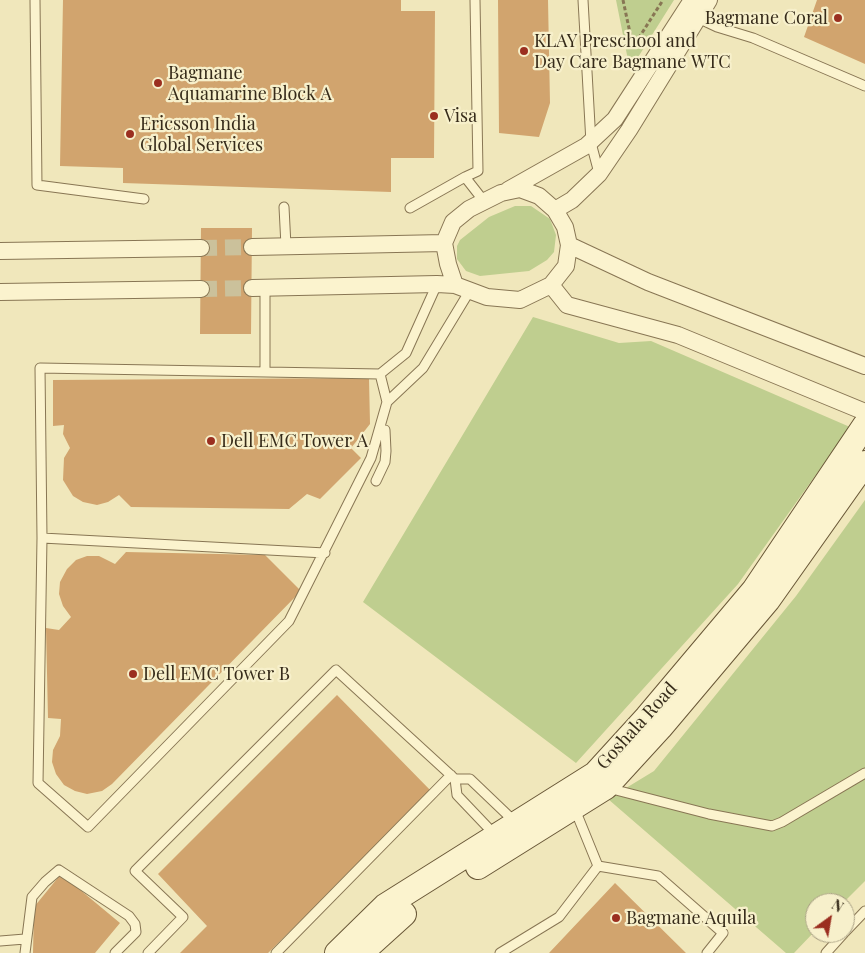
<!DOCTYPE html>
<style>
body{margin:0}
#map{position:relative;width:865px;height:953px;overflow:hidden;background:#f0e7bb;font-family:"Playfair Display",serif}
canvas{display:block}
.north{position:absolute;left:805px;top:893px;width:50px;height:50px;box-sizing:border-box;background:#f7f0cb;border:1px solid #aaa184;border-radius:50%;rotate:32deg;font-size:14px;font-weight:700;line-height:20px;text-align:center;color:#362b1a}
.north::after{content:'';display:block;margin:auto;width:18px;height:22px;background:#9b2f20;clip-path:polygon(50% 0,100% 100%,50% 72%,0 100%)}
</style>
<div id="map">
<canvas width="865" height="953"></canvas>
<div class="north">N</div>
</div>
<script>
const ctx = document.querySelector('canvas').getContext('2d');
ctx.lineJoin = 'round';
function fill(path, color) {
  ctx.fillStyle = color;
  ctx.fill(path, 'evenodd');
}
function toPath(rows) {
  const path = new Path2D();
  for (const r of rows) {
    path.moveTo(r[0], r[1]);
    for (let i = 2; i < r.length; i += 2) path.lineTo(r[i], r[i + 1]);
  }
  return path;
}
function trace(path, color, width, dash) {
  ctx.strokeStyle = color;
  ctx.lineWidth = width;
  ctx.lineCap = dash ? 'butt' : 'round';
  ctx.setLineDash(dash || []);
  ctx.stroke(path);
}
function label(font, color, halo, rows, align = 'center') {
  ctx.font = font + ' "Playfair Display",serif';
  ctx.lineWidth = 4.5;
  ctx.setLineDash([]);
  ctx.textBaseline = 'middle';
  ctx.strokeStyle = halo;
  ctx.fillStyle = color;
  for (const [text, x, y, turn = 0] of rows) {
    ctx.save();
    ctx.translate(x, y);
    ctx.rotate((+turn || 0) * Math.PI / 180);
    ctx.textAlign = isNaN(turn) ? turn : align;
    if (halo) ctx.strokeText(text, 0, 0);
    ctx.fillText(text, 0, 0);
    ctx.restore();
  }
}
fill(toPath([
 [616,0,674,0,630,70],
 [515,206,531,206,550,219,556,235,554,252,547,260,529,271,480,276,466,271,457,259,457,246,460,240,489,217],
 [533,317,619,343,651,341,850,427,738,584,576,763,363,602],
 [865,500,865,881,843,903,815,903,815,931,794,953,786,953,608,799,654,771,796,596]
]), '#bfce8f');
fill(toPath([
 [63,0,401,0,401,11,435,11,434,158,391,158,391,192,123,183,123,168,60,166],
 [498,0,548,0,550,103,539,137,499,133],
 [817,0,865,0,865,64,804,37],
 [201,228,252,228,251,334,200,334],
 [369,378,370,424,351,448,361,458,320,499,307,494,289,509,131,507,119,495,108,502,97,505,83,502,73,496,63,480,64,458,70,448,63,434,64,425,53,426,53,380],
 [126,552,265,555,301,591,112,784,102,791,87,794,75,791,64,785,56,774,52,762,53,750,60,736,61,719,48,718,46,628,59,630,71,617,63,606,59,594,60,582,67,569,76,560,87,556,99,556,115,564],
 [337,695,432,792,268,953,180,953,207,926,158,874],
 [61,874,120,923,95,953,33,953,34,907],
 [615,883,686,953,549,953]
]), '#d1a46e');
trace(toPath([
 [201,248,252,247],
 [201,289,252,288]
]), '#cbc19b', 16, [16, 8]);
const lane = toPath([
 [35,0,37,185,144,199],
 [583,0,591,143,599,173],
 [698,18,717,27,753,38,865,86],
 [465,177,478,171,475,0],
 [284,207,286,246],
 [410,208,465,177,483,200],
 [265,372,265,287],
 [380,374,387,402,371,458,289,621,88,827,38,783,42,538,40,368,380,374,406,353,437,284],
 [387,402,423,368,469,292],
 [376,481,385,462,386,451,385,430,379,430],
 [42,538,325,553],
 [608,788,709,814,772,826,782,822,865,773],
 [574,807,598,866,658,876,723,933,707,953],
 [496,836,457,795,455,779,470,779,515,822],
 [845,932,865,911],
 [0,941,25,939],
 [25,953,32,897,45,882,59,870,129,916,135,924,136,932,115,953],
 [148,953,183,917,135,871,336,670,455,779],
 [276,953,451,775],
 [500,953,559,917,598,866],
 [826,953,844,933]
]);
const street = toPath([
 [508,190,586,146,615,119,692,0],
 [555,210,572,200,599,174,629,130,709,0],
 [569,245,648,282,865,366],
 [252,247,444,243],
 [0,251,201,248],
 [551,285,567,305,678,335,865,412],
 [252,288,437,284,455,285,487,297,520,300,551,285,566,266,569,245,565,227,555,210,539,196,520,189,501,193,469,209,453,222,444,243,448,264,455,285],
 [0,292,201,289]
]);
const secondary = toPath([
 [478,867,606,787,660,728,768,600,865,463],
 [337,953,385,906,595,774,647,717,754,590,865,425],
 [361,953,404,914]
]);
trace(lane, '#887654', 11);
trace(street, '#887654', 18);
trace(secondary, '#695737', 26);
trace(toPath([
 [623,0,633,47,663,0]
]), '#887654', 3, [4, 2.5]);
trace(lane, '#fbf3ce', 9);
trace(street, '#fbf3ce', 16);
trace(secondary, '#fbf3ce', 24);
for (const [x, y, r, color] of [
 [838,18,5,"#9b2f20"],
 [524,51,5,"#9b2f20"],
 [158,83,5,"#9b2f20"],
 [434,116,5,"#9b2f20"],
 [130,134,5,"#9b2f20"],
 [211,441,5,"#9b2f20"],
 [133,674,5,"#9b2f20"],
 [616,918,5,"#9b2f20"]
]) {
  const dot = new Path2D();
  dot.arc(x, y, r, 0, 2 * Math.PI);
  ctx.fillStyle = color;
  ctx.fill(dot);
  trace(dot, '#f7f0cb', 2);
}
label('18px', '#362b1a', '#f7f0cb', [
 ["Bagmane Coral",828,18,"right"],
 ["KLAY Preschool and",534,41],
 ["Day Care Bagmane WTC",534,62],
 ["Bagmane",168,73],
 ["Aquamarine Block A",168,94],
 ["Visa",444,116],
 ["Ericsson India",140,124],
 ["Global Services",140,145],
 ["Dell EMC Tower A",221,441],
 ["Dell EMC Tower B",143,674],
 ["Bagmane Aquila",626,918]
], 'left');
label('18px', '#362b1a', '#f7f0cb', [
 ["Goshala Road",637,726,-48]
]);
</script>
